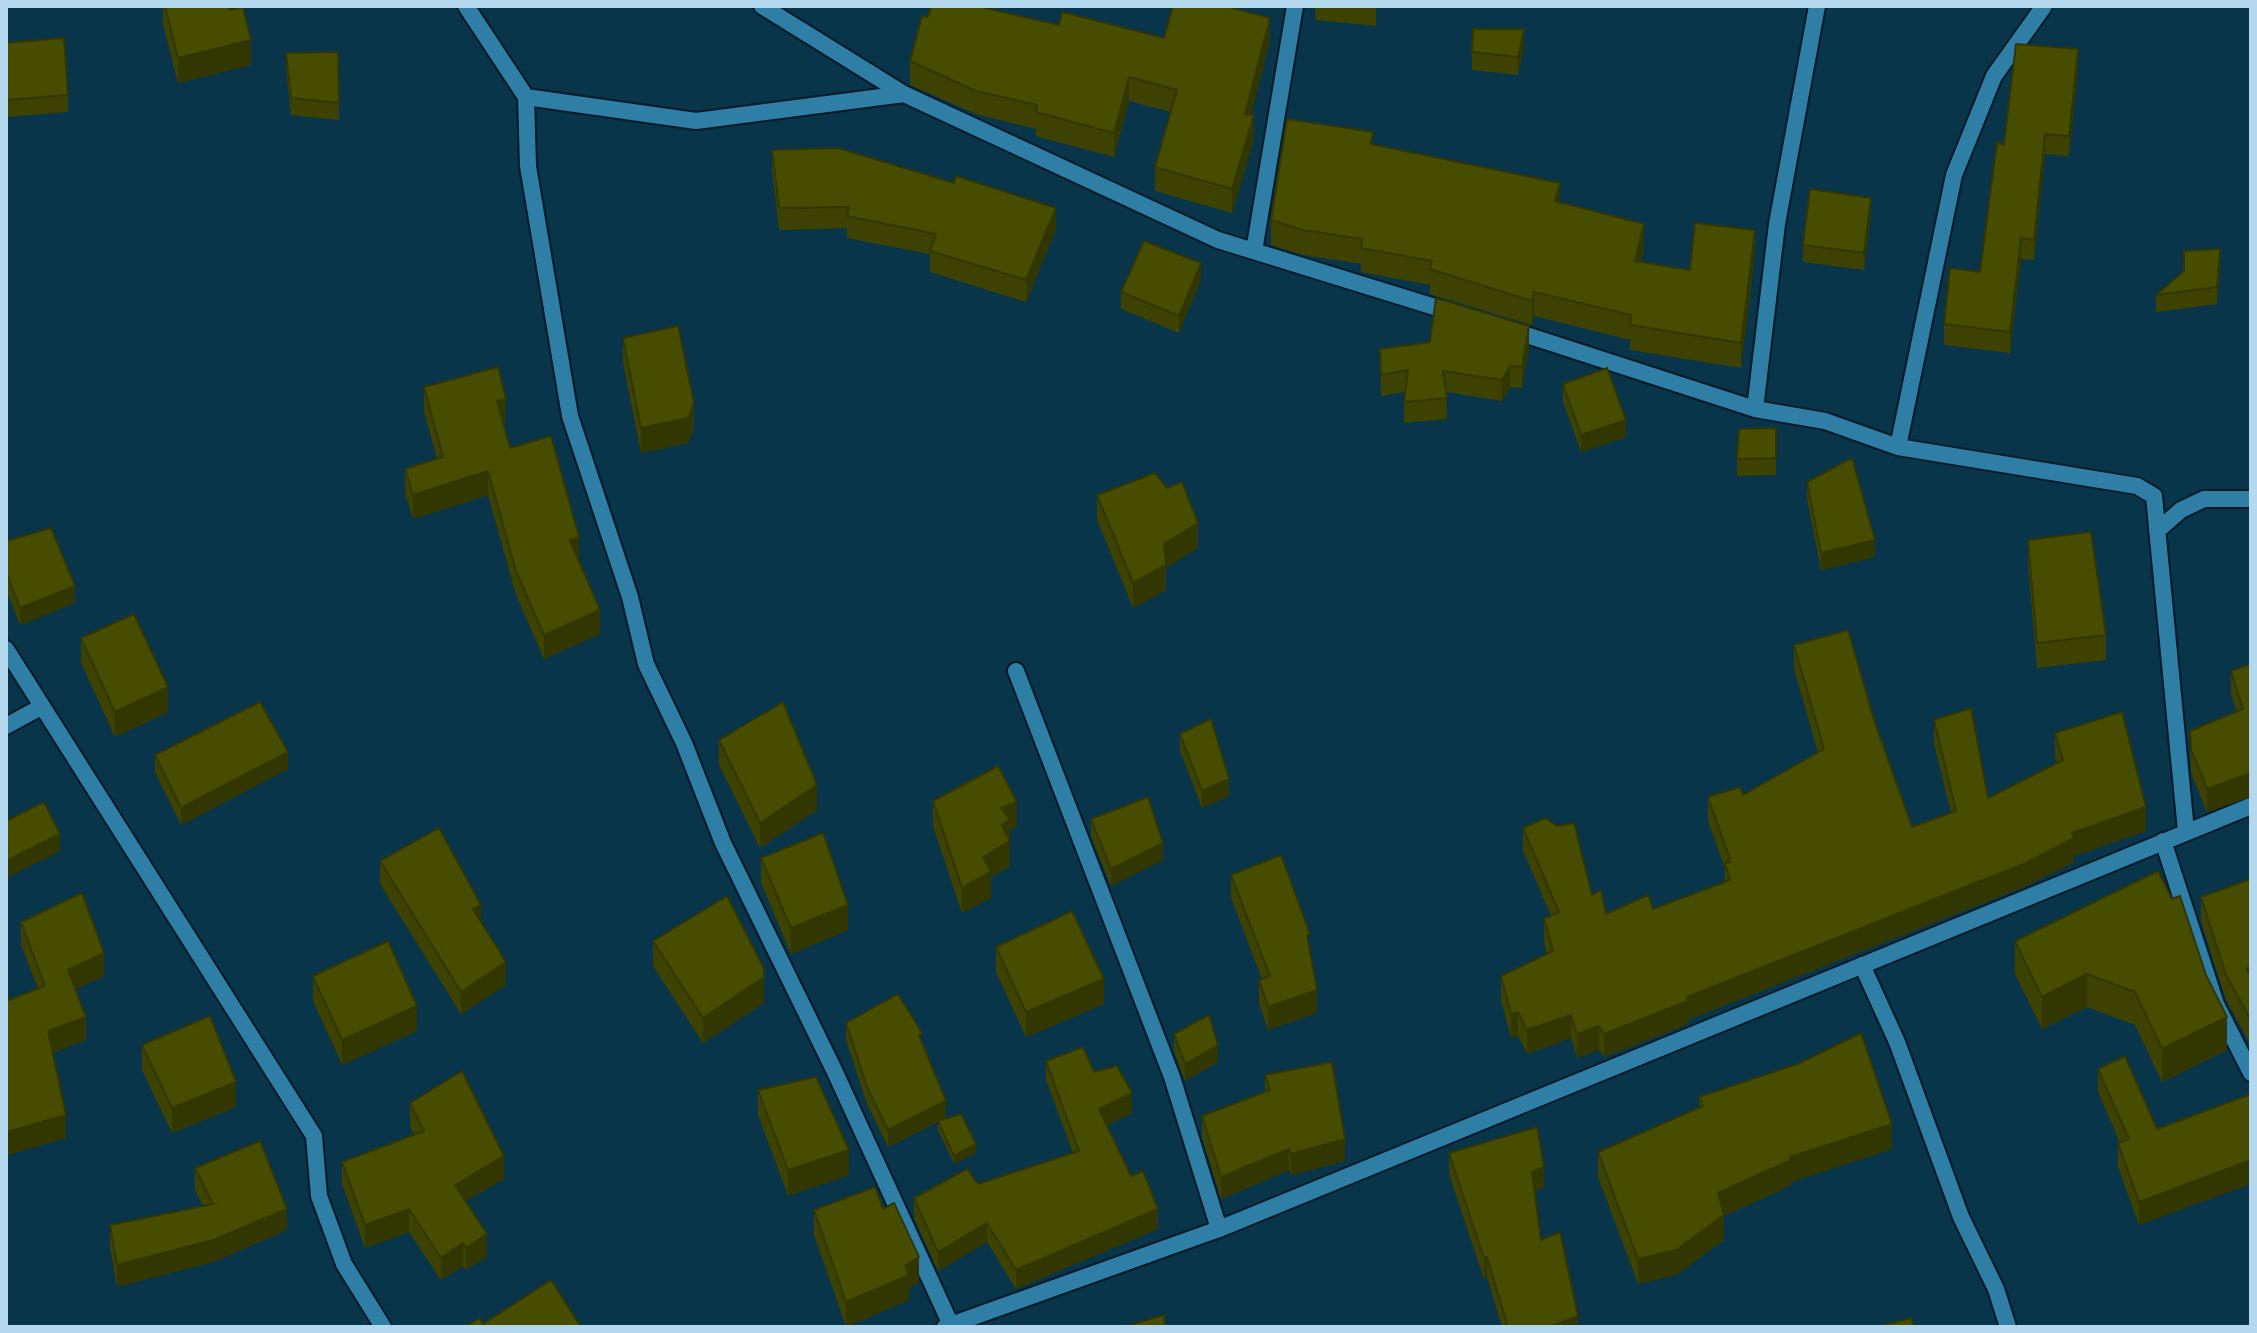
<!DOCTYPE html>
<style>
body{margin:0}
#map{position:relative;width:2257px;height:1333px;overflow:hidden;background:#09354a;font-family:"Source Serif 4",serif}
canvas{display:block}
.frame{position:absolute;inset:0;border:8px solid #b4d9ee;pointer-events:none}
</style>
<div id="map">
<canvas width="2257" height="1333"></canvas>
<div class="frame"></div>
</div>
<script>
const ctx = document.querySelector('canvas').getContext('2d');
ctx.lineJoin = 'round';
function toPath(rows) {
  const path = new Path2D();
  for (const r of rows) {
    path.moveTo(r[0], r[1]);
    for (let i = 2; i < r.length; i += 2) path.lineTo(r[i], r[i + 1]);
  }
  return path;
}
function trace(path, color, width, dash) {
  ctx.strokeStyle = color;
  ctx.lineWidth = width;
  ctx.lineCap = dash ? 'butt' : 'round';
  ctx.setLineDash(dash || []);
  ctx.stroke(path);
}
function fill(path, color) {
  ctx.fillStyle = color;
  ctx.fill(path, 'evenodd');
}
const minor = toPath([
 [466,6,526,97,528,166,570,416,630,597,646,664,684,743,723,843,834,1070,951,1325],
 [762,6,904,94],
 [526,97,696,121,904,94,1218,240,1454,313],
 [1254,251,1295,6],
 [1511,330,1755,409,1825,421,1898,447,2137,486,2154,496,2186,831],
 [1755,409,1777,224,1817,6],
 [1898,447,1954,175,1994,76,2044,6],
 [2157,531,2181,510,2204,499,2251,499],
 [6,649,314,1136,319,1196,344,1264,383,1327],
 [1016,671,1172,1077,1219,1229],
 [6,726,41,707],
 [2163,841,2216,1004,2251,1073],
 [1862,965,1897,1042,1961,1217,1996,1289,2008,1327]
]);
const tertiary = toPath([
 [945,1327,1219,1229,2251,806]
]);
trace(minor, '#031b28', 20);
trace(tertiary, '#031b28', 20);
trace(minor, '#2f7ea6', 16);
trace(tertiary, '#2f7ea6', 16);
fill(toPath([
 [163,6,229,6,251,65,178,83,163,24],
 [931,6,990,6,990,9,1059,25,1164,38,1270,41,1251,115,1254,139,1232,213,1155,191,1155,167,1171,112,1129,101,1114,157,1036,136,1036,129,976,114,910,85,910,61,928,17],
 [1315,6,1376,6,1376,26,1316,20],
 [6,43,68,95,68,112,6,117],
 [1524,46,1518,75,1472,70,1472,52],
 [286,53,339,103,339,120,291,115,286,70],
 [2078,70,2069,156,2045,154,2034,260,2021,259,2010,353,1944,345,1944,324,1980,272,2004,145],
 [1373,144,1560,203,1644,248,1641,262,1690,270,1755,255,1741,368,1630,350,1630,340,1534,316,1532,325,1430,294,1430,285,1361,272,1361,264,1303,255,1271,245,1271,220],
 [772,150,1056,229,1026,302,930,272,930,254,847,238,847,228,779,230,772,171],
 [1871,215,1864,270,1803,262,1803,245],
 [2220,266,2217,304,2156,312,2156,295],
 [1201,280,1179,333,1121,309,1121,292],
 [623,338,694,428,688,443,641,453,623,363],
 [1529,347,1522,388,1510,387,1502,401,1446,392,1447,419,1404,423,1404,402,1405,392,1381,396,1380,349],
 [1563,384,1626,437,1581,452,1563,402],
 [424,387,506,423,503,424,510,448,579,561,600,634,544,659,516,595,488,495,413,519,405,493,405,469,437,459,424,412],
 [1776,428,1776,475,1737,476,1737,459],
 [1807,482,1875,557,1821,570,1807,499],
 [1097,495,1198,548,1166,568,1166,590,1133,608,1097,520],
 [2028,540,2106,635,2106,660,2037,668,2028,565],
 [6,541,75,603,20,625,6,589],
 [81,638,168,712,115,737,81,663],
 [1794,645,1875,723,1912,827,1951,813,1934,744,1934,720,1988,798,2057,763,2055,757,2055,733,2146,831,2074,856,2074,862,2026,886,1688,1020,1688,1024,1604,1057,1599,1050,1577,1058,1571,1038,1527,1054,1518,1036,1511,1038,1501,1000,1501,976,1547,954,1544,943,1544,919,1551,916,1523,851,1523,828,1592,895,1606,914,1653,909,1725,882,1725,869,1708,821,1708,797,1743,795,1818,753,1794,669],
 [2251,664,2251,797,2207,812,2191,773,2190,731,2237,712,2231,694,2231,671],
 [1180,734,1229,796,1202,808,1180,751],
 [719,740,817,810,760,848,719,765],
 [155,755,288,769,181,825,155,772],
 [933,801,1017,827,1010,830,1010,866,991,877,991,898,962,913,933,826],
 [1091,819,1163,860,1111,886,1091,837],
 [6,821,60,851,8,877,6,874],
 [761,858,848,930,791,954,761,883],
 [380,861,481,922,506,985,461,1014,380,884],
 [2158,871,2227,1050,2162,1082,2135,1025,2087,1007,2042,1029,2015,974,2015,941],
 [1231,875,1310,952,1317,1013,1268,1030,1259,1003,1259,980,1262,979,1231,898],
 [2251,879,2251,1045,2226,1000,2201,921,2201,897],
 [21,922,104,976,75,989,86,1040,52,1053,66,1138,7,1155,6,1001,38,989,21,945],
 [653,941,764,1003,703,1043,653,966],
 [996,947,1104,1004,1026,1037,996,972],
 [313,976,417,1031,342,1065,313,1001],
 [846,1023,922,1041,946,1118,941,1120,976,1153,954,1164,938,1130,938,1122,888,1147,867,1104,846,1040],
 [1174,1034,1218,1062,1185,1081,1174,1051],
 [142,1045,236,1107,172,1133,142,1070],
 [1046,1061,1094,1072,1132,1113,1107,1125,1131,1176,1158,1229,1016,1289,987,1242,938,1271,914,1218,914,1198,978,1184,1073,1153,1046,1080],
 [2098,1069,2157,1129,2139,1225,2118,1167,2118,1143,2120,1143,2098,1092],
 [1265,1075,1345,1161,1291,1175,1289,1170,1221,1199,1202,1138,1202,1116,1265,1092],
 [758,1090,849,1175,788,1196,758,1115],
 [1699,1097,1892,1149,1791,1182,1791,1185,1724,1216,1724,1240,1676,1275,1638,1284,1598,1177,1598,1152,1699,1108],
 [410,1103,504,1179,466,1201,487,1257,466,1270,463,1266,441,1280,409,1232,365,1248,342,1184,342,1162,414,1135,410,1126],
 [1449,1153,1544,1188,1535,1191,1541,1240,1578,1327,1502,1327,1487,1277,1484,1279,1449,1174],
 [195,1168,287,1230,213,1262,117,1287,110,1247,110,1225,203,1206,195,1190],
 [883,1209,919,1282,909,1289,909,1300,846,1327,814,1235,814,1210]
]), '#3d4200');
fill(toPath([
 [1270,18,1270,41,1245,137,1245,114],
 [1524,29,1524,46,1518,75,1518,57],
 [251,40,251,65,178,83,178,58],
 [2078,49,2078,70,2069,156,2069,136],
 [1129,77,1129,101,1114,157,1114,133],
 [1254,115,1254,139,1232,213,1232,189],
 [2045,134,2045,154,2034,260,2034,240],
 [1560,183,1560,207,1555,201],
 [1871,198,1871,215,1864,270,1864,253],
 [1056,208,1056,229,1026,302,1026,280],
 [1644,224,1644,248,1635,286,1635,261],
 [1755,230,1755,255,1741,368,1741,343],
 [2021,238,2021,259,2010,353,2010,332],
 [2220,249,2220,266,2217,304,2217,287],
 [1201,263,1201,280,1179,333,1179,316],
 [1534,292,1534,316,1532,325,1532,301],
 [1529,326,1529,347,1522,388,1522,367],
 [1510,366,1510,387,1502,401,1502,380],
 [506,399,506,423,497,426,497,401],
 [694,403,694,428,688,443,641,453,641,428],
 [1626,420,1626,437,1581,452,1581,435],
 [488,471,488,495,413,519,413,495],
 [1198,523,1198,548,1166,568,1166,590,1133,608,1133,583,1164,544],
 [579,537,579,561,570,540],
 [1875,540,1875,557,1821,570,1821,553],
 [75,586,75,603,20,625,20,608],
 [600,610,600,634,544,659,544,635],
 [168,687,168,712,115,737,115,712],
 [288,752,288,769,181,825,181,808],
 [2251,773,2251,797,2207,812,2207,789],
 [1229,779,1229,796,1202,808,1202,791],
 [817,785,817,810,760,848,760,823],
 [1017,802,1017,827,1010,830,1010,866,991,877,991,898,962,913,962,888,983,857,1001,808],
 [2146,807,2146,831,2074,856,2074,862,2026,886,1688,1020,1688,1024,1604,1057,1604,1034,2072,833],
 [60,834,60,851,8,877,8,860],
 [1163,843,1163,860,1111,886,1111,869],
 [481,905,481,928,473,909],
 [848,905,848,930,791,954,791,928],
 [104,953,104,976,68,993,68,970],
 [506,962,506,985,461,1014,461,992],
 [2087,974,2087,1007,2042,1029,2042,997],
 [764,977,764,1003,703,1043,703,1018],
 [1104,979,1104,1004,1026,1037,1026,1012],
 [1317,990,1317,1013,1268,1030,1268,1007],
 [417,1006,417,1031,342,1065,342,1040],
 [1518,1012,1518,1036,1511,1038,1511,1014],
 [1571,1015,1571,1038,1527,1054,1527,1030],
 [86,1017,86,1040,48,1054,48,1031],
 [2227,1017,2227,1050,2162,1082,2162,1049],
 [1599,1026,1599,1050,1577,1058,1577,1034],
 [1218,1045,1218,1062,1185,1081,1185,1064],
 [236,1082,236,1107,172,1133,172,1108],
 [1132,1093,1132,1113,1099,1128,1099,1109],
 [946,1101,946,1118,888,1147,888,1130],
 [66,1115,66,1138,7,1155,7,1132],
 [1892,1124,1892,1149,1791,1182,1791,1185,1724,1216,1724,1240,1676,1275,1638,1284,1638,1259,1718,1193,1790,1157],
 [1345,1139,1345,1161,1291,1175,1291,1154],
 [976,1144,976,1153,954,1164,954,1156],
 [1289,1149,1289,1170,1221,1199,1221,1177],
 [849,1150,849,1175,788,1196,788,1170],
 [504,1156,504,1179,455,1207,455,1185],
 [2251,1160,2251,1184,2139,1225,2139,1202],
 [1544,1167,1544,1188,1532,1192,1532,1172],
 [287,1209,287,1230,213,1262,117,1287,117,1265],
 [409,1209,409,1232,365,1248,365,1225],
 [1158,1209,1158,1229,1016,1289,1016,1270],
 [987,1223,987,1242,938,1271,938,1252],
 [487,1234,487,1257,466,1270,466,1248],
 [463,1243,463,1266,441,1280,441,1258],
 [919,1257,919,1282,909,1289,909,1300,846,1327,846,1302],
 [1487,1257,1487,1277,1484,1279,1484,1258],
 [1578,1316,1578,1327,1549,1327]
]), '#323600');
const building = toPath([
 [165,6,229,6,230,10,243,7,251,40,178,58,165,6],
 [931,6,985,6,985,8,1059,25,1062,12,1164,38,1173,6,1225,6,1270,18,1245,114,1254,115,1232,189,1155,167,1177,90,1129,77,1114,133,1036,112,1037,105,976,91,910,61,922,16,928,17,931,6],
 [1473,29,1524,29,1518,57,1472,52,1473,29],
 [64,38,68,95,6,100,6,43,64,38],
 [2016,44,2078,49,2069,136,2045,134,2034,240,2021,238,2010,332,1944,324,1950,268,1980,272,1997,142,2004,145,2016,44],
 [338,52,339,103,291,98,286,53,338,52],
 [1287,119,1373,132,1371,144,1560,183,1555,201,1644,224,1635,261,1690,270,1695,223,1755,230,1741,343,1630,325,1631,315,1534,292,1532,301,1430,269,1432,261,1361,248,1362,239,1303,230,1271,220,1287,119],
 [838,148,954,183,956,176,1056,208,1026,280,930,251,936,234,847,216,849,207,779,208,772,150,838,148],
 [1810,189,1871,198,1864,253,1803,245,1810,189],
 [1144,241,1201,263,1179,316,1121,292,1144,241],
 [2220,249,2217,287,2156,295,2184,271,2184,251,2220,249],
 [1436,298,1529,326,1522,367,1510,366,1502,380,1443,371,1447,398,1404,402,1408,370,1381,375,1380,349,1430,342,1436,298],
 [678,326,694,403,688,418,641,428,623,338,678,326],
 [498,367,506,399,497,401,510,448,551,436,579,537,570,540,600,610,544,635,516,571,488,471,413,495,405,469,443,457,424,387,498,367],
 [1607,368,1626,420,1581,435,1563,384,1607,368],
 [1776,428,1776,458,1737,459,1739,429,1776,428],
 [1852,458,1875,540,1821,553,1807,482,1852,458],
 [1155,473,1167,488,1182,482,1198,523,1164,544,1166,565,1133,583,1097,495,1155,473],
 [51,528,75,586,20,608,6,572,6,541,51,528],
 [2091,532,2106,635,2037,643,2028,540,2091,532],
 [134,614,168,687,115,712,81,638,134,614],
 [1848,630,1875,723,1912,827,1956,811,1934,720,1971,708,1988,798,2063,760,2055,733,2122,712,2146,807,2072,833,2074,838,2026,863,1687,997,1688,1001,1604,1034,1599,1026,1577,1034,1571,1015,1527,1030,1518,1012,1511,1014,1501,976,1553,951,1544,919,1559,912,1523,828,1546,818,1557,826,1574,823,1592,895,1601,890,1606,914,1648,895,1653,909,1730,880,1725,863,1731,862,1708,797,1740,787,1743,795,1824,749,1794,645,1848,630],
 [2251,664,2251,773,2207,789,2191,749,2190,731,2243,709,2231,671,2251,664],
 [260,702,288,752,181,808,155,755,260,702],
 [783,702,817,785,760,823,719,740,783,702],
 [1211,719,1229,779,1202,791,1180,734,1211,719],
 [998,766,1017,802,1001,808,1010,819,1002,825,1010,841,983,857,991,872,962,888,933,801,998,766],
 [1148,797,1163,843,1111,869,1091,819,1148,797],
 [44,802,60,834,8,860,6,857,6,821,44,802],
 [439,828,481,905,473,909,506,962,461,992,380,861,439,828],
 [823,833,848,905,791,928,761,858,823,833],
 [1281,855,1310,934,1307,935,1317,990,1268,1007,1259,980,1270,976,1231,875,1281,855],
 [2158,871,2172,899,2180,896,2206,975,2227,1017,2162,1049,2135,992,2087,974,2042,997,2015,941,2158,871],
 [2251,879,2251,967,2246,969,2251,975,2251,1020,2226,975,2201,897,2251,879],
 [82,893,104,953,68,970,86,1017,48,1031,66,1115,7,1132,6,1001,45,986,21,922,82,893],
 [727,896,764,969,764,977,703,1018,653,941,727,896],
 [1072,911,1104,979,1026,1012,996,947,1072,911],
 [388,941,417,1006,342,1040,313,976,388,941],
 [898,994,922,1033,919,1035,946,1101,888,1130,867,1087,846,1023,898,994],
 [1209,1015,1218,1045,1185,1064,1174,1034,1209,1015],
 [210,1016,236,1082,172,1108,142,1045,210,1016],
 [1861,1033,1892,1124,1790,1157,1791,1160,1718,1193,1724,1215,1676,1250,1638,1259,1598,1152,1703,1106,1699,1097,1800,1063,1861,1033],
 [1083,1047,1094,1072,1117,1066,1132,1093,1099,1109,1131,1176,1143,1171,1158,1209,1016,1270,987,1223,938,1252,914,1198,967,1169,978,1184,1079,1151,1046,1061,1083,1047],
 [2125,1056,2157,1129,2251,1094,2251,1160,2139,1202,2118,1143,2129,1139,2098,1069,2125,1056],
 [1332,1062,1345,1139,1291,1154,1289,1149,1221,1177,1202,1116,1270,1090,1265,1075,1332,1062],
 [462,1071,504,1156,455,1185,487,1234,466,1248,463,1243,441,1258,409,1209,365,1225,342,1162,424,1131,410,1103,462,1071],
 [816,1077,849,1150,788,1170,758,1090,816,1077],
 [961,1114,976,1144,954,1156,938,1121,961,1114],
 [1537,1127,1544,1167,1532,1172,1541,1240,1560,1232,1578,1316,1549,1327,1508,1327,1487,1257,1484,1258,1449,1153,1537,1127],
 [260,1141,287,1209,213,1240,117,1265,110,1225,213,1204,195,1168,260,1141],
 [875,1187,883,1209,894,1203,919,1257,905,1266,909,1275,846,1302,814,1210,875,1187],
 [551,1280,581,1327,464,1327,480,1318,483,1324,551,1280],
 [1164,1315,1165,1327,1123,1327,1164,1315],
 [1911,1318,1914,1327,1877,1327,1911,1318]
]);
fill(building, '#474d00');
trace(building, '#323600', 2);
</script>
